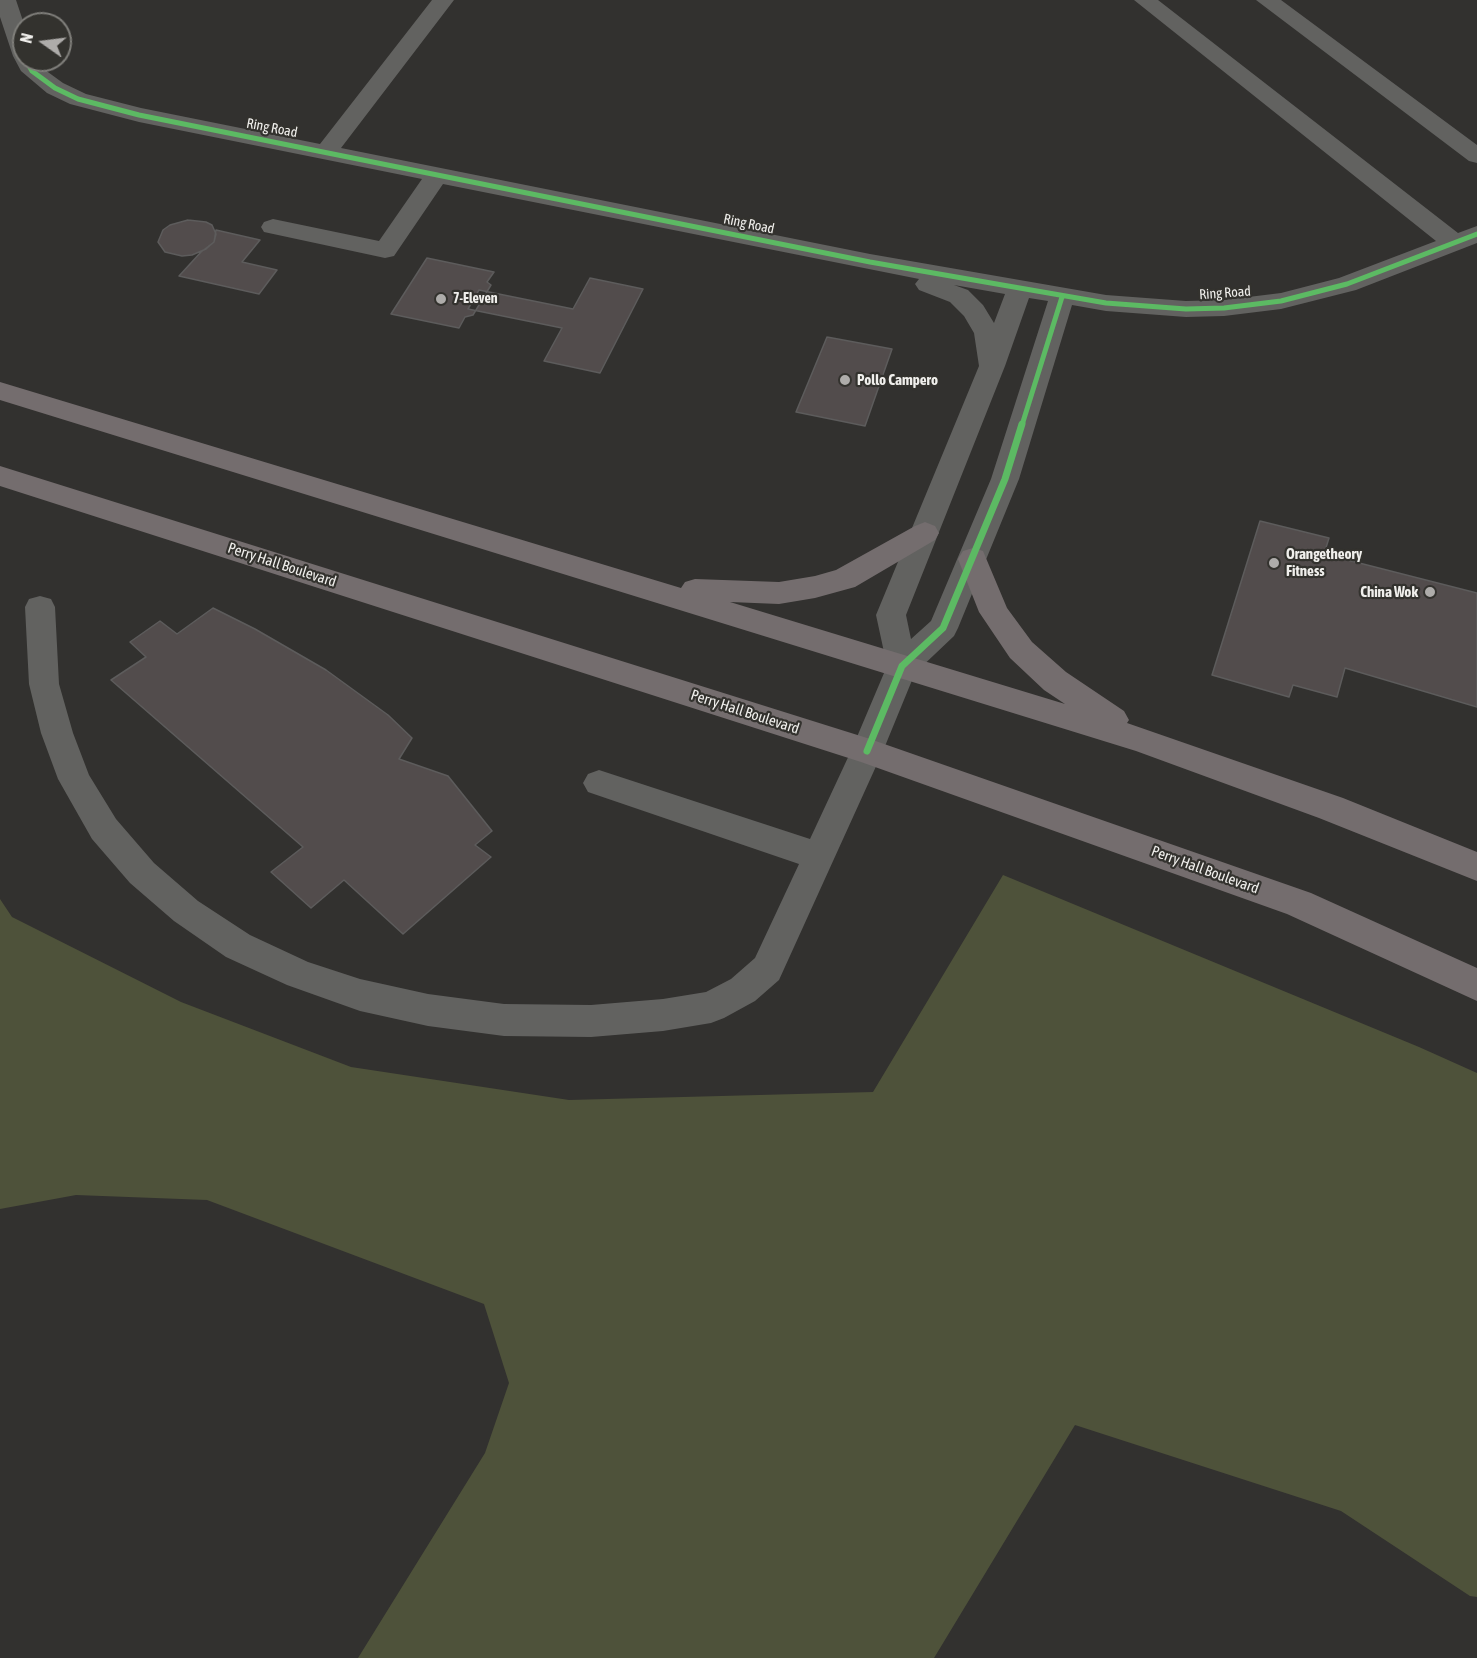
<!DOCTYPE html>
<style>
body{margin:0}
#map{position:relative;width:1477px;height:1658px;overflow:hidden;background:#32312f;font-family:"Asap Condensed",sans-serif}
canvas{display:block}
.north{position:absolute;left:12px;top:12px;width:60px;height:60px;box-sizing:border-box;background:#33322e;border:2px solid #7f7e7a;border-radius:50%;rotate:284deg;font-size:16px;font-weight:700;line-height:24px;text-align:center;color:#f0efec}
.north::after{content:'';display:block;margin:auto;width:21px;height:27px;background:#aeacaa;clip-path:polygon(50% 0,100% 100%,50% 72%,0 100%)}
</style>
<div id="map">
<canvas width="1477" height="1658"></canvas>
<div class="north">N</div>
</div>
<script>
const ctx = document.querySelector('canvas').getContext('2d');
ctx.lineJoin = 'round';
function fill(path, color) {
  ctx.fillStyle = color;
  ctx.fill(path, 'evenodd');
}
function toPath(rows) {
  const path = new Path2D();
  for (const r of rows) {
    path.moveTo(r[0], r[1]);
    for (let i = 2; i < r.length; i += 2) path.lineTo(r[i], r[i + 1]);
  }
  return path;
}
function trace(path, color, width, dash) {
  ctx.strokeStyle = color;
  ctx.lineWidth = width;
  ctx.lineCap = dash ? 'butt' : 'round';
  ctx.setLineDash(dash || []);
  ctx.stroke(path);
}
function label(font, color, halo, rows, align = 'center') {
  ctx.font = font + ' "Asap Condensed",sans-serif';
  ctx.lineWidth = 4.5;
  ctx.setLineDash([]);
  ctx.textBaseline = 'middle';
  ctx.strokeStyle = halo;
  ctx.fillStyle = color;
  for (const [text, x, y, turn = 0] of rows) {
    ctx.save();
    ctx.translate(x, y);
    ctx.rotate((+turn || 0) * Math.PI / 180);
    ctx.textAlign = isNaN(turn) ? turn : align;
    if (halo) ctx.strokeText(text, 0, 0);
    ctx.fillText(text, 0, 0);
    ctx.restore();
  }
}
fill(toPath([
 [1003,875,1419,1047,1477,1073,1477,1597,1470,1596,1341,1511,1075,1425,934,1658,358,1658,485,1453,509,1383,484,1304,207,1200,76,1195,0,1209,0,899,12,917,181,1002,351,1067,569,1100,873,1092]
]), '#4e523a');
const building = toPath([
 [188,220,206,222,212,225,216,234,214,242,206,249,192,255,182,256,165,252,158,242,163,230,170,225,188,220],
 [216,230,260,240,242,262,277,270,259,294,179,276,201,252,214,242,216,230],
 [427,258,494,272,487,282,491,285,473,315,465,317,459,328,391,314,427,258],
 [590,278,643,289,600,373,544,361,562,328,468,309,479,290,573,309,590,278],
 [827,337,892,349,865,426,796,412,827,337],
 [1260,521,1329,538,1324,554,1477,593,1477,707,1345,668,1337,697,1293,685,1289,697,1212,675,1260,521],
 [213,608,255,629,326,670,388,715,412,738,399,759,448,776,492,831,475,845,491,857,403,934,344,880,311,908,271,872,303,847,111,680,146,657,130,642,160,621,177,634,213,608]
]);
fill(building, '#524c4c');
trace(building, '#5d5c5c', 1.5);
fill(toPath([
 [0,0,16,0,24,24,24,60,37,60,41,67,63,83,86,94,141,108,320,144,432,0,454,0,341,148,870,254,1106,295,1186,301,1224,300,1281,293,1339,278,1436,241,1134,0,1158,0,1458,233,1477,226,1477,243,1356,290,1281,309,1224,316,1186,317,1106,311,1072,305,1019,479,958,628,954,636,915,673,883,751,779,980,755,1001,724,1018,711,1023,663,1031,591,1037,504,1036,428,1026,360,1011,287,985,226,957,174,921,130,883,92,839,58,779,41,733,29,684,25,607,29,599,40,596,51,599,55,607,59,684,73,733,89,775,116,819,154,863,198,901,250,935,308,962,360,979,428,994,504,1004,591,1005,663,999,706,992,731,979,755,958,799,864,588,792,583,783,588,774,599,770,810,839,851,751,887,666,876,615,979,366,974,333,964,316,950,302,919,290,915,284,919,279,443,184,394,256,385,258,264,232,261,227,264,222,273,219,379,241,422,179,139,122,70,104,47,93,21,71,13,56,0,17,0,0],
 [954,285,1005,294,994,323,983,305,968,290,954,285],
 [1029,298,1048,301,991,479,931,621,911,639,906,615,1005,366,1029,298],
 [1256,0,1281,0,1477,145,1477,163,1469,161,1256,0]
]), '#626260');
fill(toPath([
 [0,382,681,588,685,582,695,579,779,582,815,576,836,570,915,526,925,522,935,526,939,533,935,540,855,587,815,598,779,604,730,602,1065,704,1044,690,1010,658,979,612,958,559,963,551,973,548,983,551,1007,608,1032,642,1066,672,1124,711,1129,720,1127,723,1343,798,1477,852,1477,881,1319,818,1136,751,0,400,0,382],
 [0,466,867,738,1311,893,1477,968,1477,1001,1287,914,861,762,0,486,0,466]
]), '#746d6e');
trace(toPath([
 [26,60,32,71,55,88,78,99,139,115,870,262,1106,303,1186,309,1224,308,1281,301,1347,284,1477,234],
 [1022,425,1062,297]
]), '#5cba63', 5);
trace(toPath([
 [867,751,902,666,943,628,1005,479,1022,424]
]), '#5cba63', 7);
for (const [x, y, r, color] of [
 [441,299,6,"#aeacaa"],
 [845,380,6,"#aeacaa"],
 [1274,563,6,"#aeacaa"],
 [1430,592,6,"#aeacaa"]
]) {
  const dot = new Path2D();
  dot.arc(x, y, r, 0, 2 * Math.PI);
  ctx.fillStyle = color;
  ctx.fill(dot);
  trace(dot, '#33322e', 2);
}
label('14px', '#f0efec', '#33322e', [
 ["Ring Road",272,128,11],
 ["Ring Road",749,224,12],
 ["Ring Road",1225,293,-4]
]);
label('bold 14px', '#f0efec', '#33322e', [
 ["7-Eleven",453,299]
], 'left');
label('bold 15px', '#f0efec', '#33322e', [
 ["Pollo Campero",857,380],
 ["Orangetheory",1286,554],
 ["Fitness",1286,571],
 ["China Wok",1418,592,"right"]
], 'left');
label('15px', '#f0efec', '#33322e', [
 ["Perry Hall Boulevard",282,565,18],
 ["Perry Hall Boulevard",745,712,18],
 ["Perry Hall Boulevard",1205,870,20]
]);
</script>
